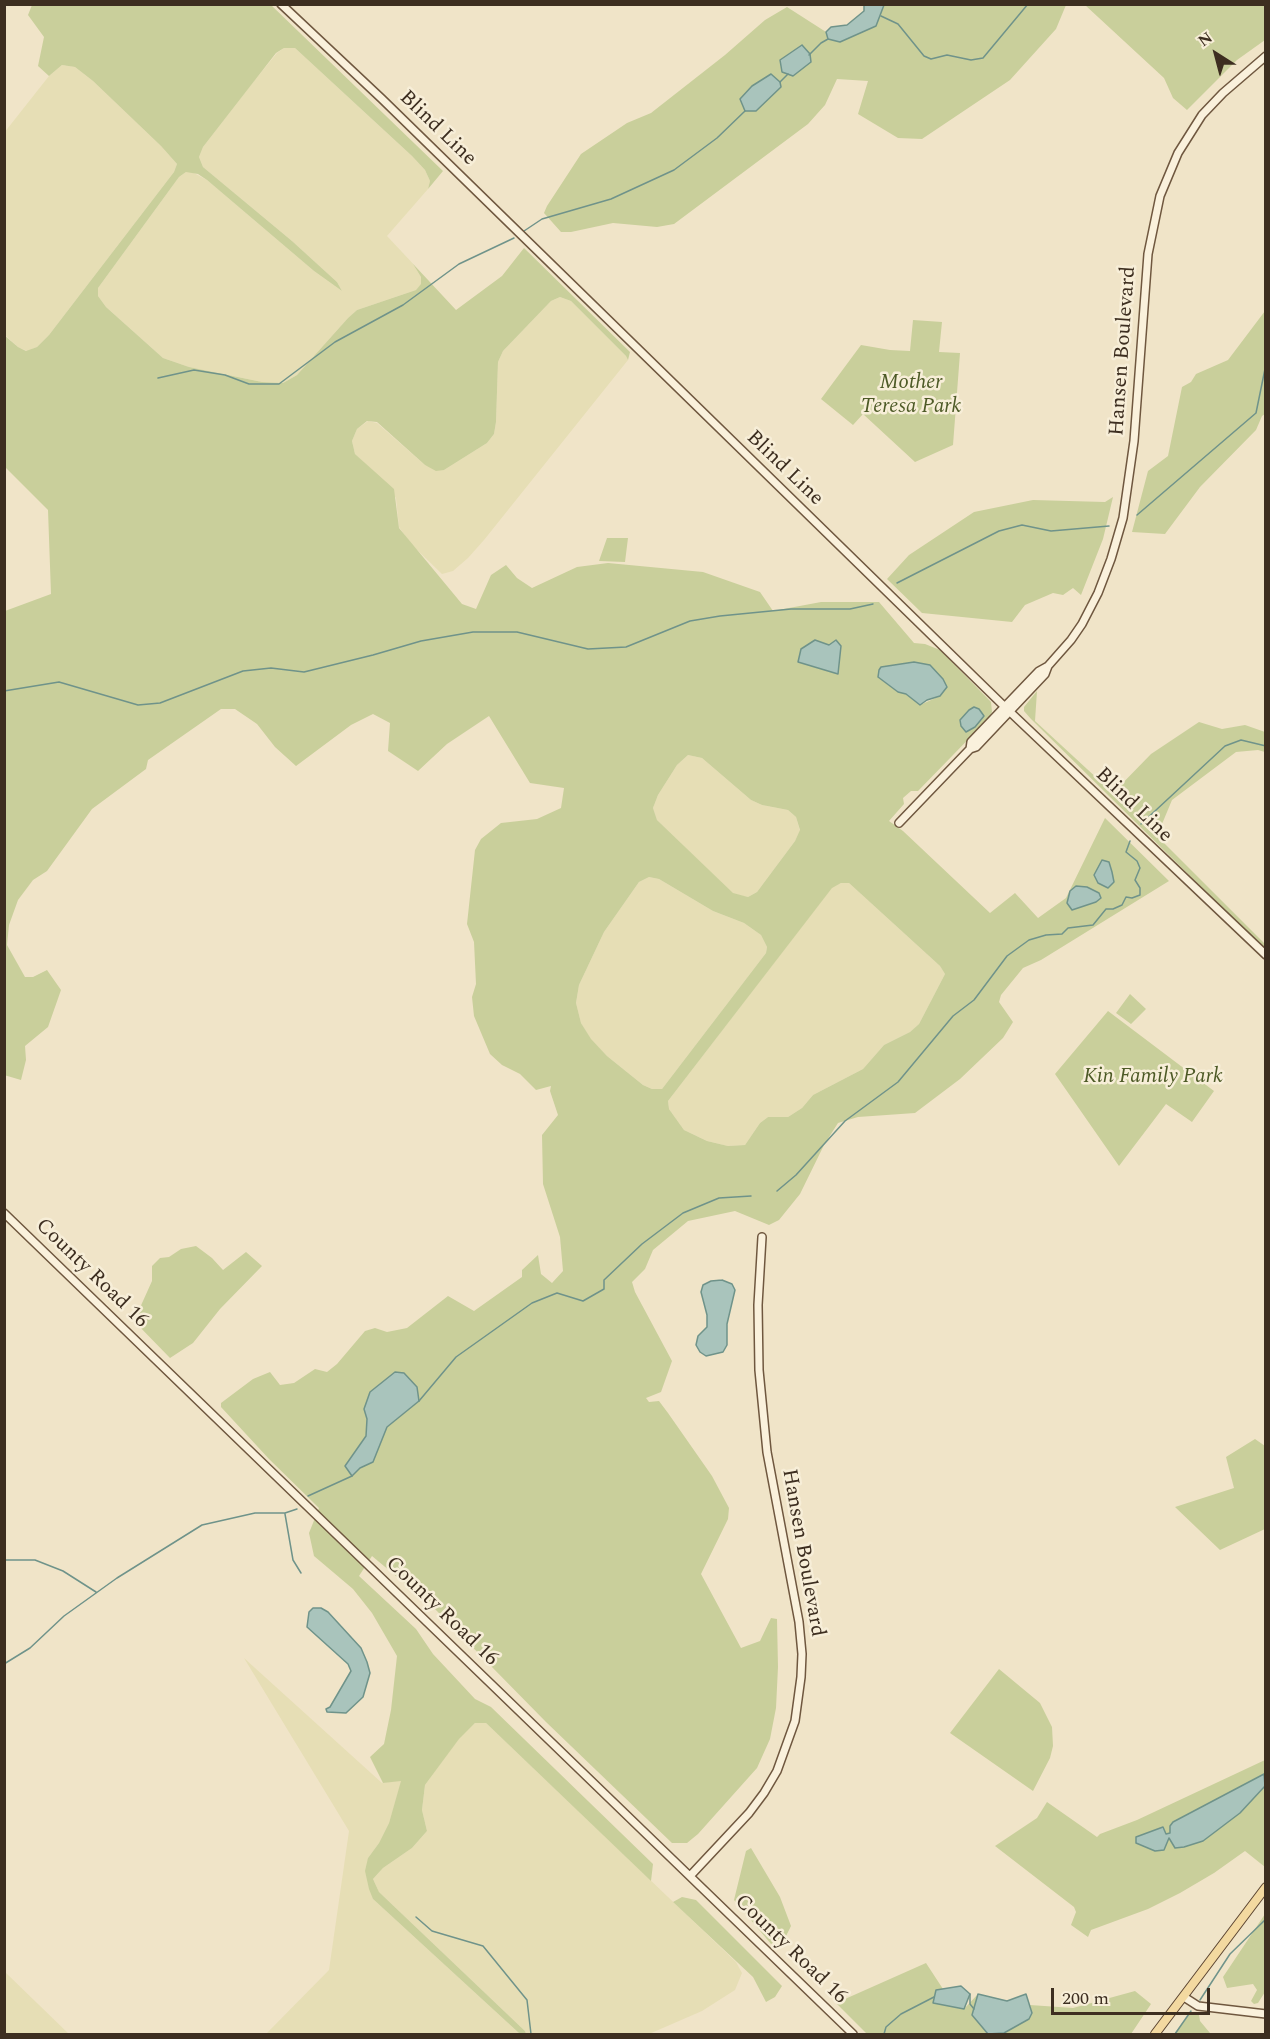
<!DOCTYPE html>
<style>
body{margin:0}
#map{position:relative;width:1270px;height:2039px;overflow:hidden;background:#f0e4c8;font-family:Spectral,serif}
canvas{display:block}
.frame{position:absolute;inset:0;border:6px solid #3d2e20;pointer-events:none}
.north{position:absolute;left:1186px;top:24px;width:60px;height:60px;-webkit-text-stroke:4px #f7eed8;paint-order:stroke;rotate:324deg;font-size:16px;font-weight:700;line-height:24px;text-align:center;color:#3d2e20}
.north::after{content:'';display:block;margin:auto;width:21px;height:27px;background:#3d2e20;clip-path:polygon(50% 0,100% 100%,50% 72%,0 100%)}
.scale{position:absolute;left:1051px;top:1988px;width:159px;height:27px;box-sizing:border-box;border:3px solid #3d2e20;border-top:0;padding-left:8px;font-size:18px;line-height:21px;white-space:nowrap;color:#3d2e20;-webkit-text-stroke:4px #f7eed8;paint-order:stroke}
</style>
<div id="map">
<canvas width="1270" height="2039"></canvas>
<div class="frame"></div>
<div class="north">N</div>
<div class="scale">200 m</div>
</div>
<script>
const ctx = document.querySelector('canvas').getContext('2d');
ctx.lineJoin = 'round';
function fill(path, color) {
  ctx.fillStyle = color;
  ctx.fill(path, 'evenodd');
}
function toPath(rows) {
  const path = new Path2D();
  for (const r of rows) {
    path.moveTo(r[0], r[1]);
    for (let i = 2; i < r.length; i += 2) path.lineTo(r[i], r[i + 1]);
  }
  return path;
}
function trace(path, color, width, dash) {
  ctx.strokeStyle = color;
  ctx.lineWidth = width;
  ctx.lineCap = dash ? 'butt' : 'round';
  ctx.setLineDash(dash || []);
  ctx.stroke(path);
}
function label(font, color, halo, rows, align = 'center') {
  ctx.font = font + ' Spectral,serif';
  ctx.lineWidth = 5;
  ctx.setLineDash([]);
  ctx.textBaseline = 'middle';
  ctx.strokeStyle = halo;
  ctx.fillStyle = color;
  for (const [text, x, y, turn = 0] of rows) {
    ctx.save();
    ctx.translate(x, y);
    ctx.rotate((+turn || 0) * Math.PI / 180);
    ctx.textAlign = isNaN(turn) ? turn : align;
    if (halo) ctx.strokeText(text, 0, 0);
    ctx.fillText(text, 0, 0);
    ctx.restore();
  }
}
fill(toPath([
 [284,48,295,48,412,156,425,170,430,181,428,189,387,236,413,264,421,277,422,284,416,290,357,310,348,318,297,375,283,383,262,382,189,367,163,358,106,307,98,296,98,288,179,177,186,172,192,172,207,180,314,271,342,291,337,282,292,241,203,167,199,157,203,147,254,81,277,53],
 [62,65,75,67,93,81,161,146,177,164,174,172,49,335,37,347,27,351,18,347,5,335,4,133,49,76],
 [560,297,571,301,626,356,628,360,484,540,468,558,453,571,442,574,410,543,399,527,396,498,375,473,355,454,352,441,357,429,368,421,377,423,425,465,444,470,487,443,494,434,496,422,498,362,503,351,551,301],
 [688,755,702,758,751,800,762,805,788,810,796,817,800,831,795,841,757,892,748,897,733,894,657,820,653,808,658,795,677,765],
 [649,877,659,879,713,911,744,923,761,935,767,947,766,953,662,1089,652,1089,643,1085,607,1056,590,1039,581,1023,576,1003,579,985,604,932,639,882],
 [841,883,849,883,940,966,945,974,919,1024,910,1032,884,1045,863,1069,813,1095,802,1108,788,1117,768,1117,760,1123,745,1145,728,1146,707,1141,684,1130,669,1109,668,1101,832,887],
 [244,1658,382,1783,402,1780,389,1823,379,1843,368,1858,373,1899,520,2034,266,2034,329,1970,349,1831],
 [475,1723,486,1723,736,1962,742,1973,735,1990,702,2011,649,2034,526,2034,525,2031,379,1892,373,1879,383,1868,412,1848,427,1831,422,1810,425,1785,459,1738],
 [5,1972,69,2034,5,2034]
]), '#e6deb5');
fill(toPath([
 [32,5,271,5,443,171,428,189,430,181,425,170,412,156,295,48,284,48,276,53,203,147,199,157,203,167,292,241,337,282,342,291,314,271,207,180,198,174,186,172,179,177,98,288,98,296,106,307,163,358,189,367,262,382,283,383,297,375,348,318,357,310,416,290,421,284,421,277,413,264,387,236,456,310,502,276,524,248,630,352,628,360,626,356,571,301,560,297,551,301,503,351,498,362,496,422,494,434,487,443,444,470,436,471,425,465,377,422,367,421,357,429,352,441,355,454,394,489,399,528,462,604,476,609,491,575,506,565,517,578,532,588,577,567,608,563,703,572,760,592,773,611,821,602,879,602,914,643,925,644,940,650,991,702,992,712,989,718,918,791,911,791,903,798,904,804,889,821,903,831,990,913,1015,893,1038,918,1066,898,1105,818,1169,881,1041,960,1023,968,1001,995,999,1002,1013,1022,1003,1038,960,1079,915,1113,858,1117,838,1123,824,1145,800,1194,779,1220,769,1225,735,1211,688,1221,653,1250,645,1269,632,1282,635,1292,672,1361,661,1392,646,1398,649,1402,659,1401,668,1413,712,1476,729,1508,728,1519,701,1574,741,1648,760,1641,771,1618,777,1619,778,1667,776,1708,770,1739,757,1768,698,1834,687,1843,672,1843,546,1722,433,1607,372,1556,359,1576,416,1629,433,1654,475,1699,491,1707,653,1864,651,1881,486,1723,475,1723,459,1739,425,1785,422,1810,427,1831,412,1848,383,1868,373,1879,379,1892,525,2031,526,2034,520,2034,373,1899,369,1889,365,1871,368,1858,379,1843,389,1823,401,1781,383,1783,370,1757,384,1744,391,1710,397,1656,372,1613,353,1589,314,1556,309,1533,319,1508,269,1459,221,1407,221,1403,253,1379,270,1372,280,1385,294,1383,315,1369,327,1372,337,1364,365,1331,375,1328,387,1332,407,1328,448,1296,474,1311,522,1277,522,1270,538,1255,541,1274,552,1283,563,1271,560,1237,543,1184,542,1135,558,1115,550,1091,551,1086,536,1090,520,1074,502,1065,490,1054,474,1016,472,997,476,984,474,942,467,924,475,850,481,839,501,823,537,819,561,808,564,788,530,783,489,716,447,744,418,771,388,751,390,723,373,714,351,725,296,766,275,747,257,724,235,709,221,709,148,760,146,769,92,809,47,871,33,880,18,900,9,925,7,945,25,977,33,977,47,970,61,990,48,1027,25,1046,26,1060,21,1080,4,1075,5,611,51,594,48,510,5,467,4,335,18,347,26,351,37,347,49,335,174,172,177,164,161,146,93,81,75,67,62,65,49,76,38,66,44,37,28,15],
 [879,670,940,696,920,705,906,694,898,692,883,681,878,677],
 [688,755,702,758,751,800,762,805,788,810,796,817,800,830,795,841,757,892,748,897,733,893,657,820,653,808,658,795,677,765],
 [649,877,659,879,713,911,744,923,761,935,767,947,766,953,662,1089,652,1089,643,1085,607,1056,591,1039,581,1023,576,1003,579,985,604,932,639,882],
 [841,883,849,883,940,966,945,974,919,1024,910,1032,884,1045,863,1069,813,1095,802,1108,788,1117,768,1117,760,1123,745,1145,728,1146,707,1141,684,1130,669,1109,668,1101,832,888],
 [419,1401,387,1427,373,1461,360,1468,352,1475,345,1466,366,1436,367,1419,364,1409],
 [884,5,1066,5,1056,29,1010,80,922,139,898,138,858,114,868,81,837,79,825,105,808,124,674,224,657,227,613,223,571,232,561,232,544,213,547,206,581,154,627,123,651,113,725,55,765,20,787,7,826,32,829,39,877,23],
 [1085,5,1265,5,1265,40,1237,60,1187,110,1173,98,1164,78],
 [1265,311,1265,414,1262,416,1256,430,1200,487,1165,534,1132,532,1148,471,1168,456,1182,387,1191,382,1196,374,1228,360],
 [913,320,942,322,939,352,960,353,953,445,915,462,863,414,853,425,821,399,861,345,890,350,910,351],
 [1113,497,1103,539,1081,595,1073,588,1063,595,1053,593,1025,605,1012,622,922,613,887,579,909,555,974,512,1033,500,1105,502],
 [607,538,628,538,625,562,599,561],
 [1037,691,1035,721,1113,793,1151,754,1199,722,1222,729,1245,725,1265,732,1265,752,1258,750,1236,752,1172,800,1157,836,1265,944,1265,950,1031,719,1024,711,1024,707],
 [1130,994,1146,1009,1131,1024,1116,1013],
 [1108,1011,1214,1091,1192,1122,1166,1104,1119,1166,1055,1074],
 [196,1246,212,1258,223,1270,246,1252,262,1266,220,1309,193,1343,170,1358,134,1321,152,1281,152,1266,160,1258,169,1257,181,1249],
 [1255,1439,1265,1446,1265,1529,1220,1550,1175,1507,1234,1488,1226,1457],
 [999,1669,1040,1703,1052,1727,1053,1746,1050,1758,1033,1791,950,1733],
 [1265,1760,1265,1774,1170,1833,1166,1834,1163,1827,1167,1841,1169,1838,1173,1841,1240,1813,1265,1786,1265,1867,1245,1851,1214,1873,1180,1893,1148,1909,1091,1930,1088,1937,1071,1925,1076,1912,1074,1907,995,1846,1037,1818,1047,1802,1097,1837,1100,1834,1137,1820],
 [751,1848,780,1897,791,1926,786,1936,771,1944,734,1900,746,1851],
 [682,1897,696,1900,782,1986,775,1997,766,2002,753,1977,673,1902],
 [1265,1914,1265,1992,1258,2003,1254,2004,1251,2001,1257,1990,1253,1984,1227,1988,1223,1977],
 [926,1963,943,1989,936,1990,964,2009,978,1994,972,2015,988,2034,993,2034,867,2034,836,2003],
 [1135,1991,1151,2004,1131,2034,1000,2034,1032,2013,1030,2005,1073,2008],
 [1189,2014,1199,2015,1200,2021,1210,2033,1215,2034,1174,2034]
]), '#c9cf9b');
const water = toPath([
 [864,5,884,5,876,26,840,42,828,39,826,32,831,27,847,25,864,11,864,5],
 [802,45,810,54,811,62,793,76,782,72,780,60,802,45],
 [771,74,780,82,781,87,756,111,745,111,740,99,752,86,771,74],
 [815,640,829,645,836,640,841,646,838,674,798,662,801,649,815,640],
 [914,662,930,665,943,679,947,687,940,696,927,700,920,705,906,694,898,692,878,677,879,670,881,667,914,662],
 [974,707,979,709,984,716,975,727,966,732,961,726,960,720,969,710,974,707],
 [1102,860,1109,862,1112,872,1114,882,1108,888,1098,883,1094,875,1102,860],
 [1076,886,1087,887,1099,893,1101,898,1096,902,1072,910,1067,903,1070,891,1076,886],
 [722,1280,732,1284,735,1290,727,1324,727,1345,723,1352,706,1356,700,1352,696,1345,698,1336,707,1327,707,1315,701,1292,703,1285,711,1281,722,1280],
 [395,1372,404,1373,417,1387,419,1401,387,1427,373,1462,360,1468,352,1476,345,1466,366,1436,367,1419,364,1409,370,1392,395,1372],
 [313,1608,321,1608,328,1612,361,1648,367,1662,370,1673,363,1697,346,1713,327,1712,326,1709,330,1707,351,1671,348,1664,307,1627,309,1612,313,1608],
 [1264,1774,1265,1786,1240,1813,1203,1841,1184,1847,1175,1848,1169,1838,1164,1850,1155,1851,1136,1843,1136,1837,1163,1827,1166,1834,1170,1833,1170,1826,1173,1822,1264,1774],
 [961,1986,970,1994,964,2009,933,2003,936,1990,961,1986],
 [978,1994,1007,2001,1026,1994,1032,2013,1029,2019,1004,2033,988,2034,972,2015,978,1994]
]);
fill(water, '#a9c4bc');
trace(water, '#6f938a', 1.5);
trace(toPath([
 [881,16,898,24,924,56,931,59,947,55,971,60,983,58,1028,4],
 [809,55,821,43,828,39],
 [780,82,788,74],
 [524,231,542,219,611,199,674,170,717,138,745,111],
 [158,378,194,370,225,375,249,384,279,384,335,342,403,305,459,264,514,238],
 [1137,515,1256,413,1266,364],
 [897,583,999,531,1022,525,1051,531,1109,526],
 [4,691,59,682,138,705,160,703,243,671,271,668,304,672,373,655,421,641,473,632,517,632,588,649,626,647,690,621,720,616,791,609,850,609,873,604],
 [1141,824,1225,746,1241,740,1266,746],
 [777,1191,796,1175,845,1121,898,1082,953,1016,974,1000,1007,956,1029,940,1046,935,1062,934,1068,928,1093,925,1106,909,1113,909,1122,905,1126,897,1132,898,1140,895,1140,888,1135,880,1140,868,1137,861,1126,852,1130,841],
 [419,1401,456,1357,532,1303,557,1293,583,1301,604,1289,604,1280,642,1244,683,1213,719,1198,751,1196],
 [308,1496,352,1476],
 [285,1514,293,1560,301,1573],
 [4,1560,35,1560,63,1571,96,1592],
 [4,1664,30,1648,64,1616,117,1578,202,1525,255,1513,285,1513,297,1509],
 [416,1917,432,1931,483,1946,527,2000,531,2034],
 [970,1994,970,2004,974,2009],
 [1200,2000,1230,1954,1266,1919],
 [884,2034,886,2027,901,2014,934,1997],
 [1175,2034,1191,2011]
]), '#6f938a', 1.5);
const secondary = toPath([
 [281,4,382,99,1008,710,1266,955],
 [970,749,971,742,1039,671,1048,666],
 [899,823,970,749,976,747,1045,674,1048,666,1071,640,1082,624,1098,593,1111,559,1123,518,1134,441,1148,254,1160,196,1178,153,1202,115,1223,93,1266,56],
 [4,1213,853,2034],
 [690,1876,749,1813,764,1793,777,1771,795,1721,801,1677,802,1654,799,1622,767,1452,759,1370,758,1305,762,1237],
 [1184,1997,1198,2006,1266,2014]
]);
const primary = toPath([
 [1155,2034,1266,1887]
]);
trace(secondary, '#6f573f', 10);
trace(primary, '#5b4430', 10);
trace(secondary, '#faf1dc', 7);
trace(primary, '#f3d9a0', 8);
label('21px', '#3d2e20', '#f7eed8', [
 ["Blind Line",437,129,44],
 ["Hansen Boulevard",1124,351,-86],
 ["Blind Line",784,469,44],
 ["Blind Line",1133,806,44],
 ["County Road 16",91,1274,44],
 ["Hansen Boulevard",802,1553,80],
 ["County Road 16",441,1612,44],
 ["County Road 16",790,1950,44]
]);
label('italic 21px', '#4d5a26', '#f7eed8', [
 ["Mother",911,384],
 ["Teresa Park",911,408],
 ["Kin Family Park",1153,1078]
]);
</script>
